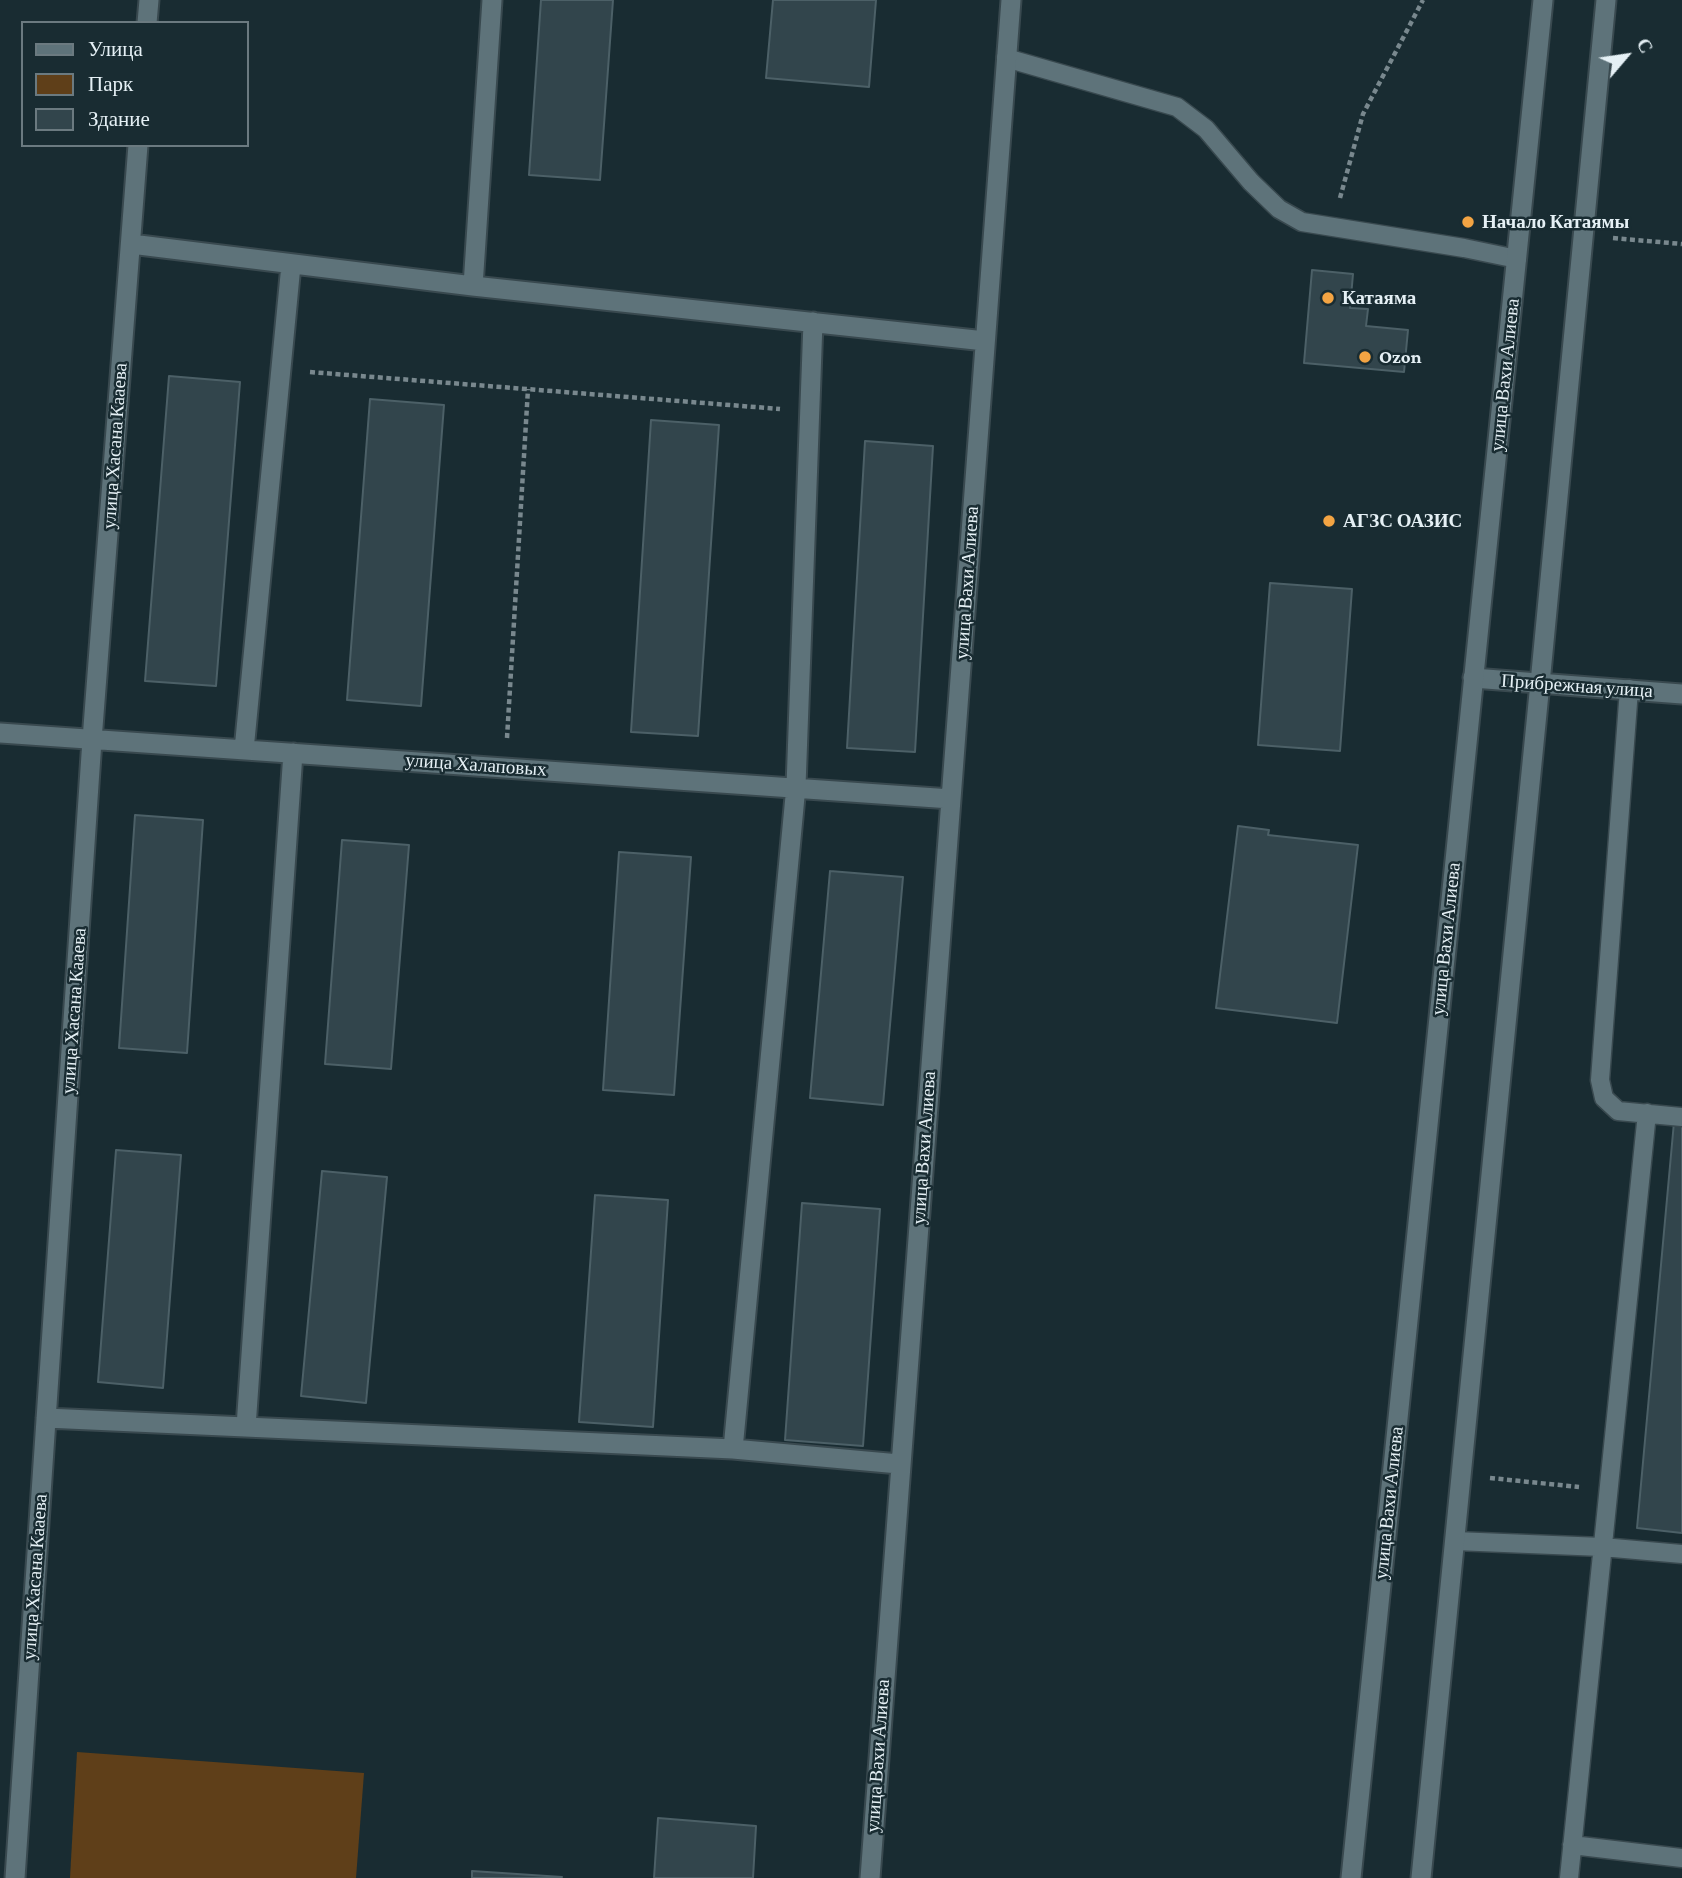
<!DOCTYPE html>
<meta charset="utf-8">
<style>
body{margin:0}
#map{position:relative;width:1682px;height:1878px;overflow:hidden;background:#192c32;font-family:"Crimson Pro",serif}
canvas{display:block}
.legend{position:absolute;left:21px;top:21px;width:228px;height:126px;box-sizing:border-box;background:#192c32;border:2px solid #6b7a80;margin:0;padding:9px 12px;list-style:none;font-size:21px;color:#e5f0f5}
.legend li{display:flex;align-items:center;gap:14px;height:35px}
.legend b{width:35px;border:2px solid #6b7a80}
.north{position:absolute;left:1591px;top:21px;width:70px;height:70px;-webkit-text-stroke:5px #192c32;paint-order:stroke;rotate:61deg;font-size:19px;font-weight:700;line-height:28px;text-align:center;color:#e5f0f5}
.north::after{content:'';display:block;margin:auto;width:24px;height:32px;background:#e5f0f5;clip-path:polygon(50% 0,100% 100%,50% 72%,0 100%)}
</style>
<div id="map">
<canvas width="1682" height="1878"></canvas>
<ul class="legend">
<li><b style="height:9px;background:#5e737a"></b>Улица</li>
<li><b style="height:19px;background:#5f3f19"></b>Парк</li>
<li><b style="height:19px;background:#32454c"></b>Здание</li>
</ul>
<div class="north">С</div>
</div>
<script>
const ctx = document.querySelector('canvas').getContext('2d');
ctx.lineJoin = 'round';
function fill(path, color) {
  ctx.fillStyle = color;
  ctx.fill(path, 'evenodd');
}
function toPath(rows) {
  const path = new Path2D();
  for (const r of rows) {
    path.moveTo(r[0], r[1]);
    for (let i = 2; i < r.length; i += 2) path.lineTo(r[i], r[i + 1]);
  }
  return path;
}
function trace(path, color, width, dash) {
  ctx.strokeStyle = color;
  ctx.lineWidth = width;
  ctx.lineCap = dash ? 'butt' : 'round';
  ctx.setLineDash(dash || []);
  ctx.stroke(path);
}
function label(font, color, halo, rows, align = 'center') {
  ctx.font = font + ' "Crimson Pro",serif';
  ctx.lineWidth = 5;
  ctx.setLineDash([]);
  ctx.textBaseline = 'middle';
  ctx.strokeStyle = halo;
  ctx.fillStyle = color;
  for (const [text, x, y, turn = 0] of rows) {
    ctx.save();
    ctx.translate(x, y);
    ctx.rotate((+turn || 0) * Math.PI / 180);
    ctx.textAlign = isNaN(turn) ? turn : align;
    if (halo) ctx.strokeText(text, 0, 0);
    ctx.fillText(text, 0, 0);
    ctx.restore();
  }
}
fill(toPath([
 [77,1752,364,1773,356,1878,70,1878]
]), '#5f3f19');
const building = toPath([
 [541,0,613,0,600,180,529,175,541,0],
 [773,0,876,0,869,87,766,78,773,0],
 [1312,270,1353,274,1350,308,1368,309,1366,326,1408,330,1404,372,1304,363,1312,270],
 [169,376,240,382,216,686,145,681,169,376],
 [370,399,444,405,421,706,347,700,370,399],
 [651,420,719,425,698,736,631,732,651,420],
 [865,441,933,446,915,752,847,748,865,441],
 [1270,583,1352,589,1340,751,1258,745,1270,583],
 [135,815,203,820,187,1053,119,1048,135,815],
 [1238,826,1269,830,1268,835,1358,845,1337,1023,1216,1008,1238,826],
 [342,840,409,845,391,1069,325,1064,342,840],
 [619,852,691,857,674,1095,603,1090,619,852],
 [830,871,903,877,883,1105,810,1098,830,871],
 [1674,1122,1682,1122,1682,1533,1637,1528,1674,1122],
 [116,1150,181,1155,163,1388,98,1382,116,1150],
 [322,1171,387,1177,366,1403,301,1396,322,1171],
 [595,1195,668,1200,653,1427,579,1422,595,1195],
 [802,1203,880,1209,863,1446,785,1440,802,1203],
 [658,1818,756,1826,753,1878,654,1878,658,1818],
 [472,1871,562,1877,561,1878,472,1878,472,1871]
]);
fill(building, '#32454c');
trace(building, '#4c6067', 2);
const service = toPath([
 [1006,58,1177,107,1206,129,1251,182,1279,209,1302,222,1464,248,1517,259],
 [1629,689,1600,1080,1604,1098,1618,1111,1682,1117],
 [1455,1541,1602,1547,1682,1554],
 [1572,1845,1682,1858],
 [1569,1878,1647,1113]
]);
const minor = toPath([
 [147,23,149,0],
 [131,244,473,286,985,341],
 [473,286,492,0],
 [1473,678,1682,694],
 [0,733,951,799],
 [244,750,291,265],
 [46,1418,733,1449,899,1464],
 [246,1427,293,753],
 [733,1449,796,786,813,322],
 [15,1878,92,740,138,145],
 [870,1878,1011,0]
]);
const secondary = toPath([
 [1351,1878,1543,0],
 [1421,1878,1540,683,1606,0]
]);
trace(service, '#39494f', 21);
trace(minor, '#39494f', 23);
trace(secondary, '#39494f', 23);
trace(toPath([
 [1340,198,1363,114,1423,0],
 [1613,238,1682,244],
 [310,372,780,409],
 [507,738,528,389],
 [1490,1478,1579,1487]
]), '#79888e', 4.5, [5, 3.5]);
trace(service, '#5e737a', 18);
trace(minor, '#5e737a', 19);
trace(secondary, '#5e737a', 19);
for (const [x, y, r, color] of [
 [1468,222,7,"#f3a443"],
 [1328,298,7,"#f3a443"],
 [1365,357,7,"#f3a443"],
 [1329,521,7,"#f3a443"]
]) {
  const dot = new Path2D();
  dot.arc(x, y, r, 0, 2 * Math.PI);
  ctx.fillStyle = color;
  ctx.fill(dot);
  trace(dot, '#192c32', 2.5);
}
label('bold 19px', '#e5f0f5', '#192c32', [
 ["Начало Катаямы",1482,222],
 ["Катаяма",1342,298],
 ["Ozon",1379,357],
 ["АГЗС ОАЗИС",1343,521]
], 'left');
label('19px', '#e5f0f5', '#192c32', [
 ["улица Вахи Алиева",1505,375,-84],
 ["улица Хасана Кааева",115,446,-86],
 ["улица Вахи Алиева",967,583,-86],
 ["Прибрежная улица",1577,686,4],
 ["улица Халаповых",476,765,4],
 ["улица Вахи Алиева",1446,939,-84],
 ["улица Хасана Кааева",74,1011,-86],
 ["улица Вахи Алиева",924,1148,-86],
 ["улица Вахи Алиева",1389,1503,-84],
 ["улица Хасана Кааева",35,1577,-86],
 ["улица Вахи Алиева",878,1756,-86]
]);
</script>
